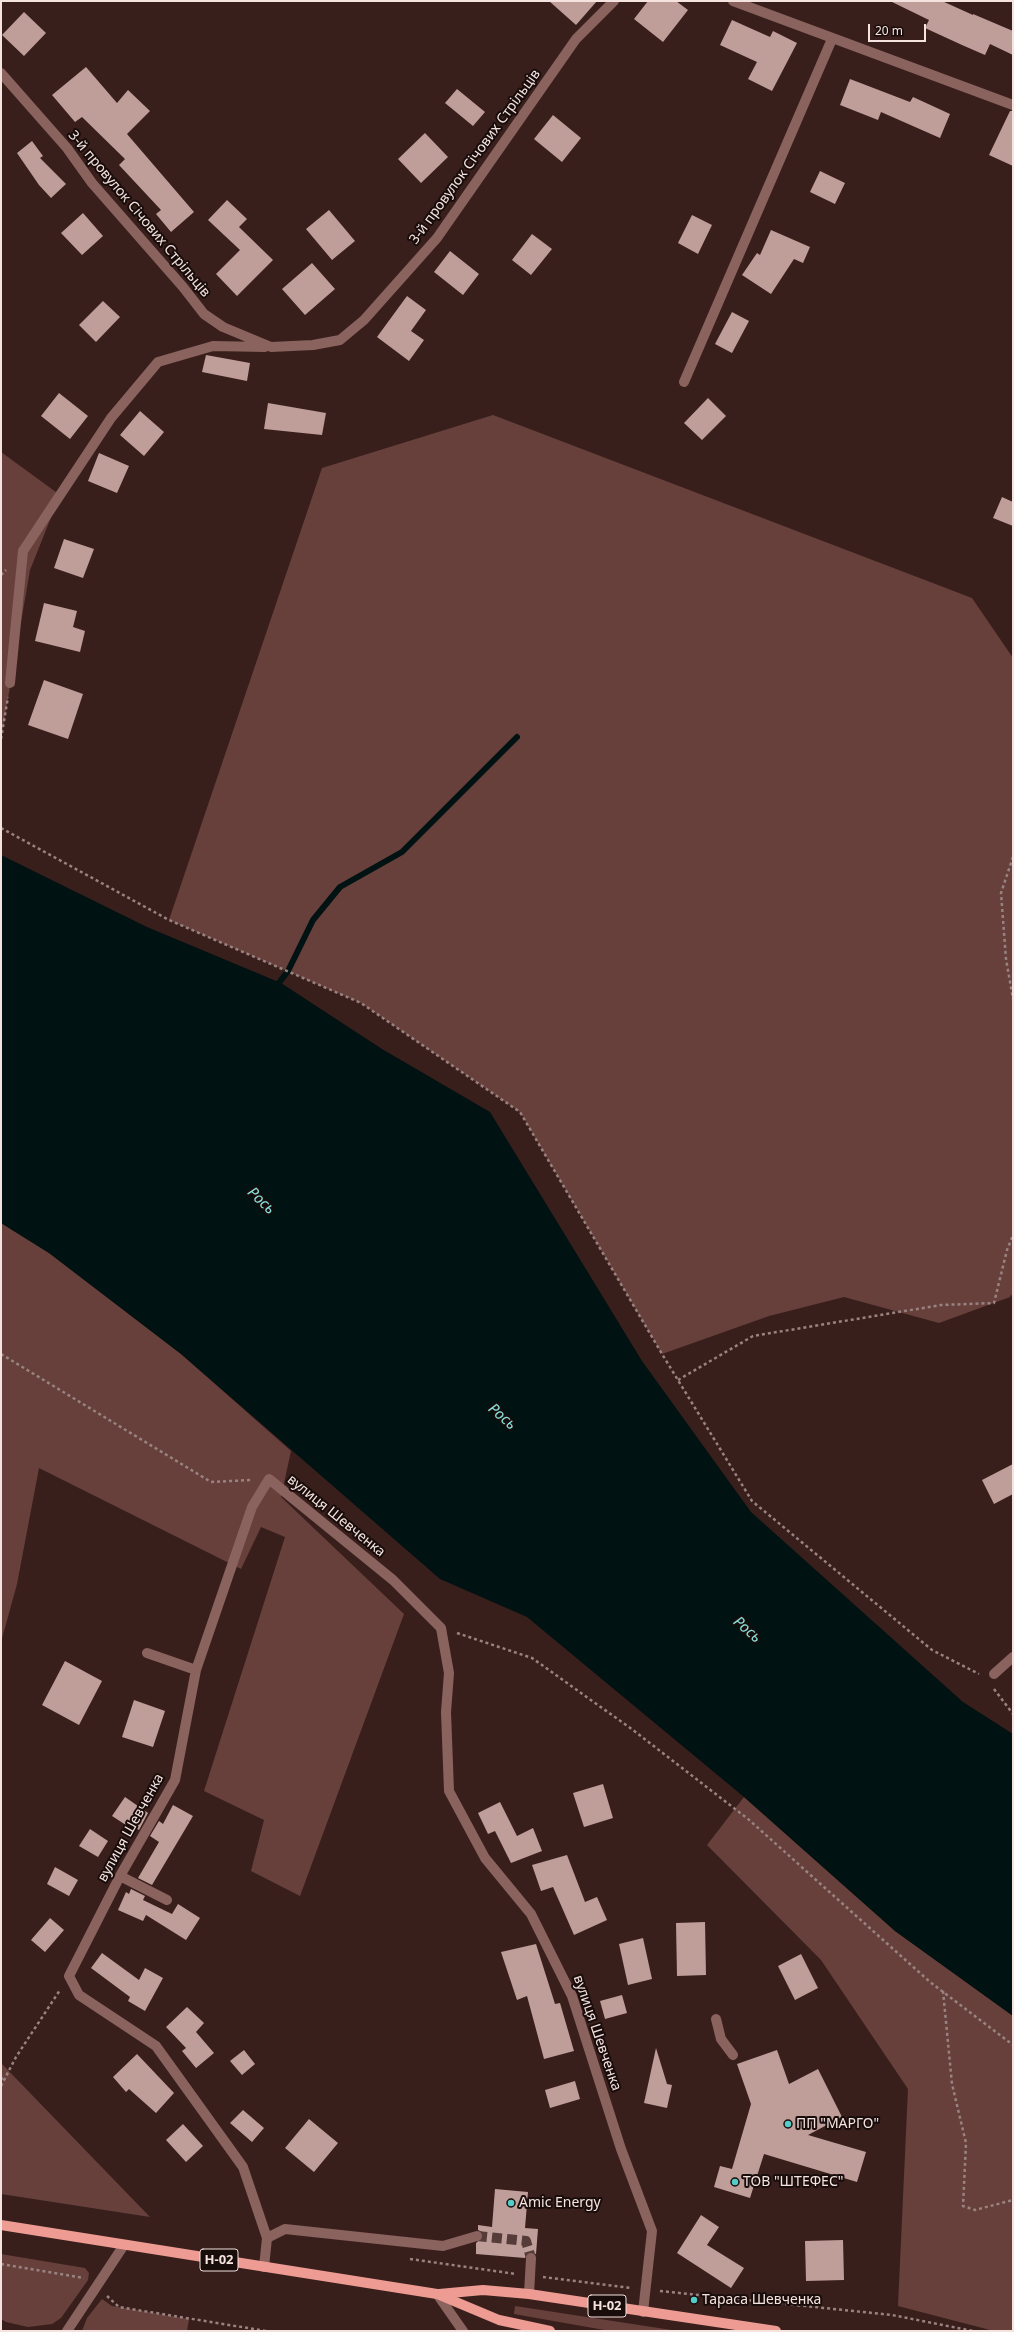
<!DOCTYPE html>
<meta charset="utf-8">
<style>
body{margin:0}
#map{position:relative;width:1014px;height:2332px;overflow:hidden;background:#391f1c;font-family:"Noto Sans",sans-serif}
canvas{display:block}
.frame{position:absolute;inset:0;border:2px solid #f5e3e0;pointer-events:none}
.scale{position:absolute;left:868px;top:24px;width:58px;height:18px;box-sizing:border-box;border:2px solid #f5e3e0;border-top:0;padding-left:5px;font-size:12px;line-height:14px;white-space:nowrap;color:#f5e3e0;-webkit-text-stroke:3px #180d0b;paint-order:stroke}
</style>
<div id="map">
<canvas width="1014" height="2332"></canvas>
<div class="frame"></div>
<div class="scale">20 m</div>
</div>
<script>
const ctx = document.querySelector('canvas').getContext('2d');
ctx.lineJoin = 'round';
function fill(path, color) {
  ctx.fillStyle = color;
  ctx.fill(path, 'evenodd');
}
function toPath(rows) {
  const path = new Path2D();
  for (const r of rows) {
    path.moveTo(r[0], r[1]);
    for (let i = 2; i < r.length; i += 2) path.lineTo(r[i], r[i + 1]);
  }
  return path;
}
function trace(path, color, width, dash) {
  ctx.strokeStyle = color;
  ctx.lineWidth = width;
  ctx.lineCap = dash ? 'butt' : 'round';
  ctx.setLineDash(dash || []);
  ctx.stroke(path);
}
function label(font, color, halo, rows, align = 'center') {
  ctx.font = font + ' "Noto Sans",sans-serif';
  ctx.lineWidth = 4;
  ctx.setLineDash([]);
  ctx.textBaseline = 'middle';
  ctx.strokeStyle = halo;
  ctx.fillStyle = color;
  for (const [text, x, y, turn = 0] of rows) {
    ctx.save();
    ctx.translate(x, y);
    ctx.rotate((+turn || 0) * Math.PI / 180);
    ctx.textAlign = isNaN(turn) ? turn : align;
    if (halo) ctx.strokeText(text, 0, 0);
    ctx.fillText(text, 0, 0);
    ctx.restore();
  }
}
fill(toPath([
 [493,415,972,598,1013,658,1013,1300,1011,1294,1010,1297,939,1323,844,1297,769,1316,662,1354,520,1112,361,1003,169,920,322,468],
 [1,452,60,495,30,570,1,739],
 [1,1223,49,1253,181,1354,291,1451,281,1497,404,1614,300,1896,251,1871,264,1820,204,1791,285,1537,261,1527,241,1569,39,1468,17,1584,1,1642],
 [744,1797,895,1931,1013,2016,1013,2331,994,2331,898,2306,908,2089,821,1960,707,1845],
 [1,2063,150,2217,1,2194],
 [1,2254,85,2268,89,2273,88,2280,61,2318,52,2324,28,2327,6,2322,1,2319],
 [102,2299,112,2306,189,2319,187,2331,82,2331,87,2318],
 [515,2306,678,2331,610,2331,514,2314]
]), '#67403c');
fill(toPath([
 [1,855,147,927,281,983,382,1049,490,1112,642,1361,751,1512,963,1702,1013,1734,1013,2016,895,1931,744,1797,527,1617,440,1579,181,1354,49,1253,1,1223]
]), '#001211');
trace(toPath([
 [275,988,288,971,313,920,340,887,402,852,517,737]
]), '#001211', 6);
fill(toPath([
 [549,1,597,1,576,25],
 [648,1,676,1,688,10,663,42,634,19],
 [890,1,942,1,973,15,973,14,1013,31,1013,55,990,44,985,55,962,45,925,28,929,20],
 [24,12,46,33,24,56,2,35],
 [732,20,770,37,773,31,797,43,772,91,748,79,757,62,720,45],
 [86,67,117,103,128,90,150,111,127,134,194,212,171,232,156,214,161,210,119,165,125,159,82,117,75,122,52,95],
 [850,79,910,102,913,97,950,114,940,138,881,112,878,120,840,105],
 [457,89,485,112,473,126,445,103],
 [1010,111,1013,111,1013,166,989,155],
 [553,115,581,138,562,162,534,139],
 [425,133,448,157,421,183,398,159],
 [32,141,43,156,40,158,66,184,51,198,39,185,17,153],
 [820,171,845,183,835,204,810,192],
 [227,200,247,219,239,227,273,260,237,296,216,274,240,250,208,220],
 [329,210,355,241,332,260,306,229],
 [83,213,103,236,82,255,61,233],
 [692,215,712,225,698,254,678,243],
 [771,230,810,247,803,263,794,259,771,294,742,275,757,253,760,255],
 [532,234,552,249,531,275,512,260],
 [450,251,479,274,463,295,434,272],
 [312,263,335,289,305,315,282,289],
 [407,296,426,310,411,331,424,340,409,361,377,337],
 [103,301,120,317,96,342,79,325],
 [732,312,749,321,732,353,715,344],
 [206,355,250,363,247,381,202,372],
 [59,393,88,416,70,439,41,416],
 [708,398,726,416,702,440,684,423],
 [268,403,326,413,322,435,264,429],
 [140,411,164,432,144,456,120,435],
 [99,453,129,466,117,493,88,481],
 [1002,497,1013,502,1013,526,993,518],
 [64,539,94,549,83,578,54,568],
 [44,603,77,611,73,627,85,631,80,652,35,641],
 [44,680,83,694,68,739,28,725],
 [1013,1464,1013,1494,994,1504,982,1480],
 [65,1661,102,1681,79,1725,42,1705],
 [134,1700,165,1711,153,1747,122,1737],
 [603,1784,613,1818,584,1827,573,1793],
 [125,1797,148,1813,139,1830,130,1825,129,1827,112,1816],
 [500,1802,517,1836,533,1828,542,1851,511,1863,495,1831,488,1834,478,1813],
 [173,1805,193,1816,152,1885,138,1878,159,1842,150,1836,159,1821,163,1824],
 [90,1829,108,1841,98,1857,79,1846],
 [567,1855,585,1902,597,1897,607,1920,574,1935,553,1887,541,1891,532,1865],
 [55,1867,78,1880,69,1896,47,1884],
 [131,1889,145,1896,143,1900,172,1914,178,1904,200,1918,186,1940,146,1915,143,1921,118,1910,126,1892,129,1894],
 [50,1918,64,1930,45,1952,31,1940],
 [705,1922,706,1975,677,1976,676,1923],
 [643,1938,652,1979,628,1985,619,1944],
 [536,1944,555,2004,560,2003,574,2051,544,2059,527,1996,517,2000,501,1952],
 [102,1953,139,1980,145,1968,163,1978,145,2011,128,2001,130,1997,91,1968],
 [801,1954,818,1988,795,2000,778,1966],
 [622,1995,627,2013,605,2019,600,2001],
 [187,2007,204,2023,196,2032,214,2053,196,2068,182,2051,186,2048,166,2027],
 [656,2048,667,2084,672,2085,667,2108,644,2103],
 [244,2050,255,2064,242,2075,230,2061],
 [777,2050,789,2084,818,2069,842,2117,808,2135,866,2152,857,2182,764,2154,750,2198,714,2187,720,2166,732,2169,751,2104,737,2064],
 [137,2054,174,2093,156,2113,129,2089,126,2092,113,2077],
 [575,2081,580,2099,550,2108,545,2090],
 [243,2110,264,2128,252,2142,230,2123],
 [309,2119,338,2143,314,2172,285,2148],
 [183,2124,203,2146,186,2162,166,2140],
 [495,2189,528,2192,525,2228,538,2229,536,2254,528,2252,525,2258,476,2254,476,2243,483,2237,482,2232,478,2230,478,2225,492,2227],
 [701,2215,719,2227,707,2245,744,2268,731,2288,677,2253],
 [843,2240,844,2280,806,2281,805,2241]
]), '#bf9d99');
trace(toPath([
 [477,2236,526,2241,531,2258]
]), '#553c39', 10, [10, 5]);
trace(toPath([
 [1,575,6,570],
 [1,739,8,697],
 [1,828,169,920,361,1003,520,1112,662,1354,752,1501,932,1650,979,1674],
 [1013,857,1001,893,1006,959,1013,999],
 [1,1354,211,1482,251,1480],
 [678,1380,753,1336,941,1305,994,1303,1007,1250,1013,1235],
 [457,1633,532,1658,633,1730,748,1819,930,1982,1013,2045],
 [994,1689,1013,1714],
 [943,1991,952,2084,966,2143,963,2206,975,2210,1013,2200],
 [1,2077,3,2082],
 [1,2086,16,2057,60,1990],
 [410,2259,516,2274],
 [1,2264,84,2278],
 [543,2277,631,2288],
 [660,2291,892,2315,973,2331],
 [107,2296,119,2307,266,2331]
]), '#998380', 2.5, [3, 3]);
trace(toPath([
 [733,1,1013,105],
 [1,73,67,148,92,183,183,287,204,314,223,327,271,347,313,345,340,340,364,320,437,238,576,39,614,1],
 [684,382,832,39],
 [10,683,23,551,111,418,158,362,213,346,265,347],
 [147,1653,196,1670],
 [994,1674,1013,1657],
 [120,1876,167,1900],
 [716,2019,721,2039,733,2055],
 [267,2238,285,2229,443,2246,477,2236],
 [264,2267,267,2238,243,2167,156,2046,79,1995,69,1976,120,1876,175,1780,196,1670,252,1507,269,1479,393,1580,441,1628,449,1673,446,1712,449,1791,485,1858,531,1914,572,1996,621,2149,652,2231,643,2312],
 [437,2294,463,2331],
 [529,2294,531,2258],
 [67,2331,124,2245]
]), '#8a625e', 10);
trace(toPath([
 [1,2225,437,2294,499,2320,550,2331],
 [439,2294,483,2290,529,2294,776,2331]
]), '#ee9c93', 10);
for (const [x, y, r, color] of [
 [788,2124,4,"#54cdc8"],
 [735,2182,4,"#54cdc8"],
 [511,2203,4,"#54cdc8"],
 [694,2300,4,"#54cdc8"]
]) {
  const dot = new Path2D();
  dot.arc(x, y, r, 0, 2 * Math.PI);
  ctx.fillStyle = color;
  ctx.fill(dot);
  trace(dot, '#180d0b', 1.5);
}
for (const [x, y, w] of [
 [219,2260,38],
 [607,2306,38]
]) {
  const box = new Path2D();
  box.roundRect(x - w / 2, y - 11, w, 22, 3);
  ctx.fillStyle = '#180d0b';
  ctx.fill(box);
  trace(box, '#f5e3e0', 1);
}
label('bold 13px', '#f5e3e0', null, [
 ["Н-02",219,2260],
 ["Н-02",607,2306]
]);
label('14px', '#f5e3e0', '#180d0b', [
 ["3-й провулок Січових Стрільців",475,157,-54],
 ["3-й провулок Січових Стрільців",139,214,50],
 ["вулиця Шевченка",336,1516,39],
 ["вулиця Шевченка",131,1828,-61],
 ["вулиця Шевченка",597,2033,71]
]);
label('14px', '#f5e3e0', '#180d0b', [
 ["ПП \"МАРГО\"",796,2124],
 ["ТОВ \"ШТЕФЕС\"",743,2182],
 ["Amic Energy",519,2203],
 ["Тараса Шевченка",702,2300]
], 'left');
label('italic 15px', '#89e3df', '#180d0b', [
 ["Рось",261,1201,44],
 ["Рось",502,1417,41],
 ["Рось",747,1630,41]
]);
</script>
